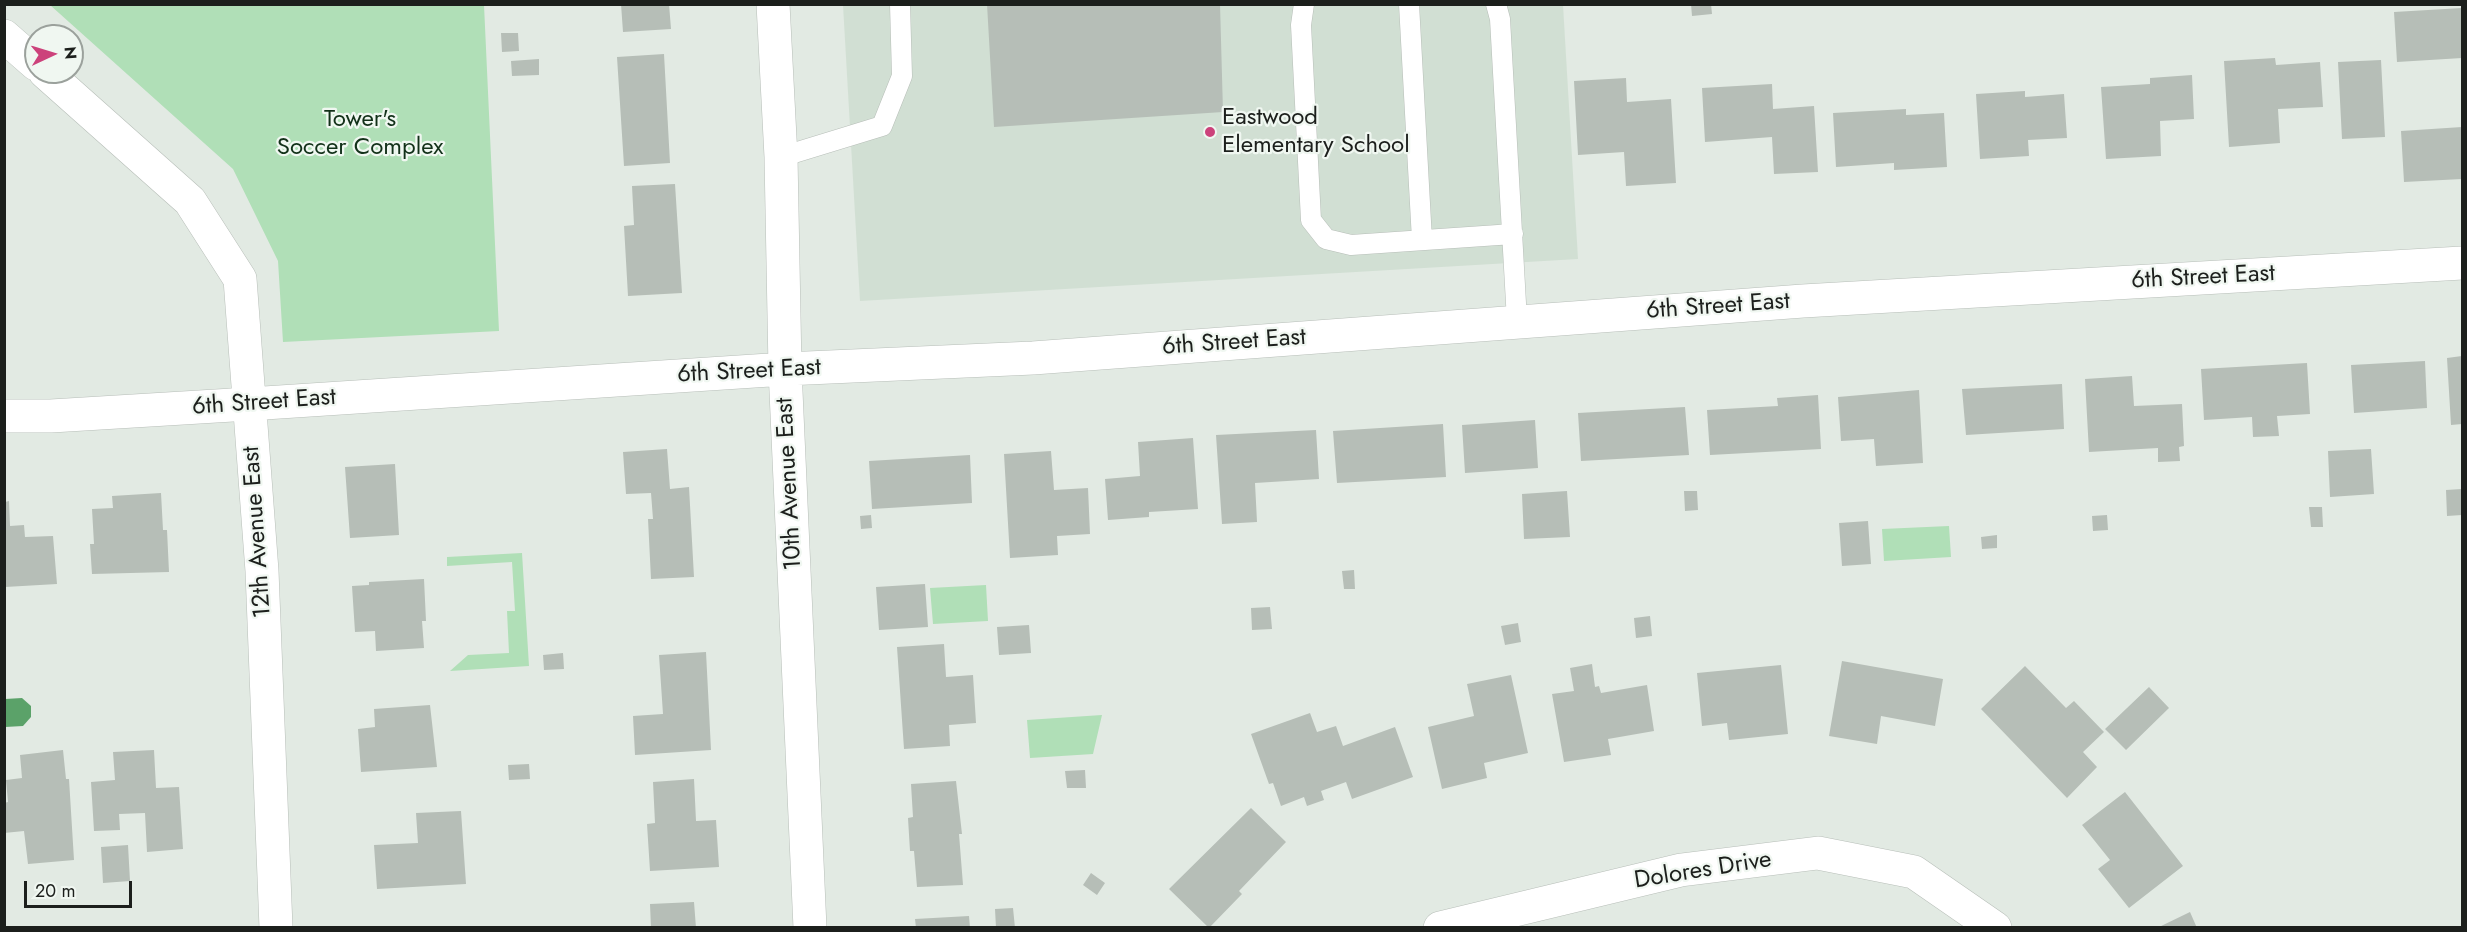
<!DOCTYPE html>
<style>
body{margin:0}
#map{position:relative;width:2467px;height:932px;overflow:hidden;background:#e2eae3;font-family:Jost,sans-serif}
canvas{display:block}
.frame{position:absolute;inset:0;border:6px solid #1c1f1c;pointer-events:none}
.north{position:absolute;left:24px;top:24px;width:60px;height:60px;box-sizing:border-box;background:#f0f7f1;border:2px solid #9ba19c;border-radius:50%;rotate:86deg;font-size:16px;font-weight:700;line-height:24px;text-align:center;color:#1c1f1c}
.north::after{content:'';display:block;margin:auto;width:21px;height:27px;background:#cc427b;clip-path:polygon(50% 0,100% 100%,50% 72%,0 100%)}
.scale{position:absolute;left:24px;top:881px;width:108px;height:27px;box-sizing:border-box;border:3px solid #1c1f1c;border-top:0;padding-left:8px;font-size:18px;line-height:21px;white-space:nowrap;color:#1c1f1c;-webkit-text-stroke:4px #f0f7f1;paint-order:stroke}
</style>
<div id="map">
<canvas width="2467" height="932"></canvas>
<div class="frame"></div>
<div class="north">N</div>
<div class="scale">20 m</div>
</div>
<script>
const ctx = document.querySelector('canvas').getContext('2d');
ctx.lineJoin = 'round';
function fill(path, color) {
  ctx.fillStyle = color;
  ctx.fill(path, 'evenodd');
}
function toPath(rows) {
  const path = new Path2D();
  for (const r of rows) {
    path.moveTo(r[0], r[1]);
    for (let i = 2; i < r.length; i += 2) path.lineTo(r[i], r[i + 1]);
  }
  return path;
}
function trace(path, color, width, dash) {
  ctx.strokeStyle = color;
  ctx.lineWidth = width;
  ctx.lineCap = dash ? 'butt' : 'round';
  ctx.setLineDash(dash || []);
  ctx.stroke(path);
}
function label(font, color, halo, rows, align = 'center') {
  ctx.font = font + ' Jost,sans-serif';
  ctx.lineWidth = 4.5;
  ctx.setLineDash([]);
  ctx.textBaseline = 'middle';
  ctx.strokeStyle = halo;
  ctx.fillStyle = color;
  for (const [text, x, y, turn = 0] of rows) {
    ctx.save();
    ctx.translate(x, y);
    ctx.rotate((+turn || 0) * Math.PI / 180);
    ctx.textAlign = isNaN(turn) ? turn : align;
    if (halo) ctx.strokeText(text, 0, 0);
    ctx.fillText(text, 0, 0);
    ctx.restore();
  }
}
fill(toPath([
 [843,5,1563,5,1578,259,860,301]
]), '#d1dfd3');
fill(toPath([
 [50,5,484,5,499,331,283,342,278,261,233,169],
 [1949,526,1951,557,1884,561,1882,529],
 [522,553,529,666,450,671,468,655,509,653,507,611,515,611,512,562,447,566,447,557],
 [986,585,988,621,933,624,930,588],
 [1102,715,1093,754,1030,758,1027,720]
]), '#b0dfb7');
fill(toPath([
 [22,698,31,706,31,717,23,726,5,727,5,699]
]), '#5ba269');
fill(toPath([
 [621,4,669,4,671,29,623,32],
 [987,4,1220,4,1223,112,994,127],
 [1691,4,1711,4,1712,14,1692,16],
 [2462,8,2462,58,2397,62,2394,12],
 [501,33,518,33,519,51,502,52],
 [664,54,670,163,624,166,617,57],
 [2275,58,2276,65,2320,62,2323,107,2278,109,2280,143,2229,147,2224,61],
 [539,59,539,75,512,76,511,61],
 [2381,60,2385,137,2342,139,2338,62],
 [2192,75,2194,119,2160,121,2161,156,2106,159,2101,87,2150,84,2150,78],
 [1626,78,1627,102,1671,99,1676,183,1626,186,1624,152,1578,155,1574,81],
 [1772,84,1773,109,1814,106,1818,172,1774,174,1772,137,1705,142,1702,88],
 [2025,91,2025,97,2064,94,2067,138,2028,140,2029,156,1980,159,1976,94],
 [1906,109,1906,115,1944,113,1947,167,1894,170,1894,163,1836,167,1833,113],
 [2462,127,2462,179,2404,182,2401,131],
 [675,184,682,293,628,296,624,226,634,225,632,186],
 [2462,356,2462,424,2451,425,2447,358],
 [2425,361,2427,408,2354,413,2351,365],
 [2307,363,2310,414,2277,416,2279,436,2253,437,2252,417,2204,420,2201,369],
 [2132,376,2134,406,2182,404,2184,446,2179,447,2180,461,2158,462,2158,448,2089,452,2085,379],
 [2062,384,2064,429,1966,435,1962,389],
 [1919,390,1923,463,1876,466,1874,439,1841,441,1838,397],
 [1818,395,1821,449,1710,455,1707,410,1778,406,1777,398],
 [1685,407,1689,455,1581,461,1578,413],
 [1535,420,1538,468,1465,473,1462,425],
 [1443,424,1446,477,1337,483,1333,431],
 [1316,430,1319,479,1255,483,1257,522,1222,524,1216,435],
 [1193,438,1198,509,1149,512,1149,517,1108,520,1105,479,1140,476,1138,442],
 [667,449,670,489,689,487,694,577,651,579,648,519,653,519,651,493,626,494,623,452],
 [2371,449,2374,494,2330,497,2328,451],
 [1051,451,1054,490,1088,488,1090,534,1057,536,1058,555,1010,558,1004,454],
 [970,455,972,503,872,509,869,461],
 [395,464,399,535,350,538,345,467],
 [2462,489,2462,515,2447,516,2446,490],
 [1567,491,1570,537,1524,539,1522,494],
 [1684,491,1697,491,1698,510,1685,511],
 [161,493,163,530,167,530,169,572,92,574,90,544,94,544,92,509,113,508,112,496],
 [9,501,10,526,24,525,25,537,53,536,57,584,5,587,5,502],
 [2309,507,2322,507,2323,527,2311,527],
 [871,515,872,528,861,529,860,516],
 [2107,515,2108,530,2093,531,2092,516],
 [1868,521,1871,564,1842,566,1839,523],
 [1997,535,1997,548,1982,549,1981,537],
 [1354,570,1355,589,1344,589,1342,571],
 [424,579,426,621,422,621,424,648,376,651,375,631,355,632,352,586,369,585,369,582],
 [925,584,928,627,879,630,876,587],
 [1270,607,1272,629,1252,630,1251,608],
 [1650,616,1652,636,1636,638,1634,618],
 [1518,623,1521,642,1505,645,1501,626],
 [1029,625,1031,653,999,655,997,627],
 [944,644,946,677,973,675,976,723,949,725,950,746,904,749,897,647],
 [706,652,711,750,635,755,633,716,663,714,659,655],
 [563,653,564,669,544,670,543,655],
 [1842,661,1943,679,1935,726,1881,716,1877,744,1829,736],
 [1592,664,1595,687,1599,686,1601,693,1647,685,1654,731,1608,739,1611,755,1564,762,1552,694,1574,691,1570,668],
 [1781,665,1788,734,1729,740,1727,723,1702,726,1697,673],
 [2025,666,2066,708,2074,701,2104,732,2083,752,2097,767,2067,798,1981,709],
 [1511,675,1528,753,1484,763,1487,778,1442,789,1428,727,1474,716,1467,684],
 [2149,687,2169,708,2126,750,2105,729],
 [430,705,437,767,361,772,358,729,375,727,374,709],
 [1310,713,1317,732,1336,726,1343,746,1395,727,1413,777,1352,799,1346,782,1321,791,1324,800,1307,806,1304,797,1281,806,1273,783,1269,784,1251,734],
 [63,750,66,779,69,779,74,860,28,864,24,831,4,833,4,803,8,802,6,780,22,778,20,755],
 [154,750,156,788,179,787,183,849,147,852,145,813,119,814,120,830,94,831,91,782,115,780,113,752],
 [529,764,530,779,509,780,508,765],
 [1085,770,1086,788,1067,788,1065,771],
 [694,779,696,821,716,820,719,867,650,871,647,824,655,823,653,782],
 [956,781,962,834,959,834,963,885,917,887,914,851,910,851,908,818,913,817,911,784],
 [2125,792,2183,866,2129,908,2098,869,2110,860,2082,825],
 [1251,808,1286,842,1239,891,1242,894,1209,928,1169,889],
 [461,811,466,884,377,889,374,845,418,843,416,813],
 [128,845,130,881,103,883,101,847],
 [1091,873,1105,883,1097,895,1083,885],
 [694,902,696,928,651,928,650,904],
 [1013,908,1015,928,996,928,995,909],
 [2190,912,2197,928,2157,928],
 [969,916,970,928,916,928,915,919]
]), '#b6beb7');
const lane = toPath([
 [1304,4,1301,25,1311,220,1326,239,1351,245,1513,234],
 [1409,4,1422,240],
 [1496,4,1500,19,1517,321],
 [781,157,882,126,902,76,900,4]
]);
const street = toPath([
 [773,4,781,157,785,369,810,928],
 [4,36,36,64],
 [45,72,190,201,240,279,262,571,276,928],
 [4,416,51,416,249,404,785,369,1033,358,1803,301,2462,263],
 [1440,928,1681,870,1818,853,1914,872,1995,928]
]);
trace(lane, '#b7beb8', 21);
trace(street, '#b7beb8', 34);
trace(lane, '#fff', 20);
trace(street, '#fff', 33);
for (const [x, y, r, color] of [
 [1210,132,6,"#cc427b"]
]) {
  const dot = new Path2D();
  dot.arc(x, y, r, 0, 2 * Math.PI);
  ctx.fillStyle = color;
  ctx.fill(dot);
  trace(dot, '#f0f7f1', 2);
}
label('24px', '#1c1f1c', '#f0f7f1', [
 ["Eastwood",1222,118],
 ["Elementary School",1222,146]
], 'left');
label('24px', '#123119', '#f0f7f1', [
 ["Tower's",360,120],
 ["Soccer Complex",360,148]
]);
label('24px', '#1c1f1c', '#f0f7f1', [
 ["6th Street East",2203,278,-3],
 ["6th Street East",1718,307,-4],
 ["6th Street East",1234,343,-4],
 ["6th Street East",749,372,-3],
 ["6th Street East",264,403,-4],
 ["10th Avenue East",790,484,-93],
 ["12th Avenue East",258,532,-94],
 ["Dolores Drive",1703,871,-9]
]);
</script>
